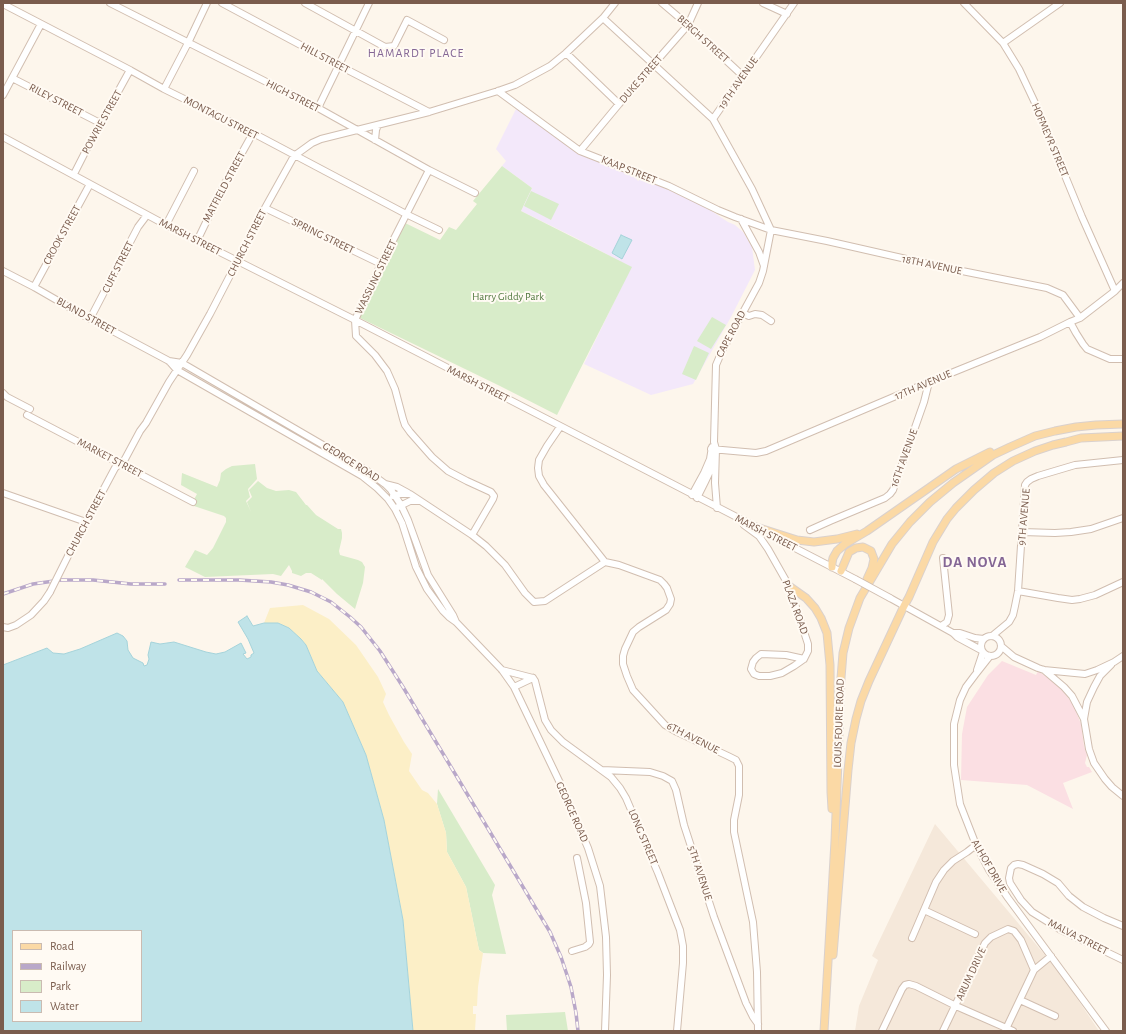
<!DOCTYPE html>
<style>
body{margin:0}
#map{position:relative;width:1126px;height:1034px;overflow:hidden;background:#fdf6ec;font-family:"Alegreya Sans",sans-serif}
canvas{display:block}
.frame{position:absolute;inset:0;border:4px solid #7a5c4d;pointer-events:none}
.legend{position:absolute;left:12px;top:930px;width:130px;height:92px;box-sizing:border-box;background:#fffaf3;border:1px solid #cabbb1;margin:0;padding:5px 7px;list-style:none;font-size:12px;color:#7a5c4d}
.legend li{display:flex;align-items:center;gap:8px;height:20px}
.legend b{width:20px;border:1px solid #cabbb1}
</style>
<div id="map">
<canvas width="1126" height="1034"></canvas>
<div class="frame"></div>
<ul class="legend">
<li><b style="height:5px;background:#fbd9a5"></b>Road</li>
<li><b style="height:5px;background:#b9a8c9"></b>Railway</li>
<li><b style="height:11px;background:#d8ecc9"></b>Park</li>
<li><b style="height:11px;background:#bfe3e8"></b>Water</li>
</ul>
</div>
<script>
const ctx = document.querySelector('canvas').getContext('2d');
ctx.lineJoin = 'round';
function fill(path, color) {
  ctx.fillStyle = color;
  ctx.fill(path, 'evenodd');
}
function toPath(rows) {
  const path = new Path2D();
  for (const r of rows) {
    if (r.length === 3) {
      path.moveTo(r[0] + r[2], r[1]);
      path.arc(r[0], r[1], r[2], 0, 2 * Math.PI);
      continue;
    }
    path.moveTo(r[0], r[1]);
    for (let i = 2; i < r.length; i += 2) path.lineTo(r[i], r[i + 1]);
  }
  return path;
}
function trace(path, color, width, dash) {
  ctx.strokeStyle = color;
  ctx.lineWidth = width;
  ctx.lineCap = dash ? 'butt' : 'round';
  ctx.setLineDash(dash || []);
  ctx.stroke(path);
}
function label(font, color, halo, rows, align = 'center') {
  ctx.font = font + ' "Alegreya Sans",sans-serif';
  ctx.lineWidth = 4;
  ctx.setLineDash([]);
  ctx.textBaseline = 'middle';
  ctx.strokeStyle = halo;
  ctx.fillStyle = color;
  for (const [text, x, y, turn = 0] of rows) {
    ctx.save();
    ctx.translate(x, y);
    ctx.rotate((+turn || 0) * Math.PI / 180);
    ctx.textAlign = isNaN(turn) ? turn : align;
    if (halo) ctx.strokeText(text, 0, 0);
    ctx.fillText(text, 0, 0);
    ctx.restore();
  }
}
fill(toPath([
 [935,824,1060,973,1099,1031,855,1031,859,1006,878,960,872,956]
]), '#f5e8da');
fill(toPath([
 [516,109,540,125,573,150,634,176,638,181,641,178,701,204,728,222,735,225,743,232,752,247,755,270,731,317,693,384,651,395,584,364,631,267,574,237,521,211,532,188,502,166,506,161,496,149]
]), '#f3e8fa');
fill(toPath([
 [1002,661,1036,675,1038,671,1057,684,1073,704,1081,724,1084,746,1087,755,1085,763,1087,767,1089,767,1092,772,1063,783,1073,809,1027,785,961,780,962,734,967,707,988,675]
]), '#fbdfe3');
fill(toPath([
 [502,166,532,188,521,211,632,267,557,415,500,386,358,317,403,222,440,240,449,227,456,230,477,204,473,201],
 [531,191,559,204,551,220,524,206],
 [712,317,726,325,711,349,697,341],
 [694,346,709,353,696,380,682,374],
 [255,464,257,479,248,489,250,497,246,501,251,512,247,502,252,497,249,490,258,481,267,488,276,491,289,490,296,492,306,505,307,505,316,515,338,529,341,529,342,533,342,538,339,551,340,555,358,560,362,562,365,567,363,583,355,609,337,594,322,579,322,580,311,573,306,573,301,576,292,573,292,571,289,565,281,576,273,574,205,577,185,567,195,550,207,555,213,548,226,522,226,518,224,516,191,505,197,494,181,485,182,473,217,487,220,480,221,473,226,469,232,466],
 [438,789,495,885,492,895,506,954,483,953,479,950,466,887,447,852,446,833,437,804],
 [565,1012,568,1031,507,1031,506,1015]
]), '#d8ecc9');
fill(toPath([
 [303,605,329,619,356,645,378,677,386,694,383,702,389,715,404,742,412,754,409,771,422,790,428,793,437,804,446,833,447,852,466,887,479,950,483,953,478,987,477,1006,473,1006,473,1014,476,1014,475,1031,413,1031,403,920,384,820,366,755,343,702,317,671,306,645,301,639,289,628,278,623,264,623,270,608]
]), '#fcefc7');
const water = toPath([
 [621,235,632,240,622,259,612,253,621,235],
 [247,616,253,626,264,623,278,623,289,628,301,639,306,645,317,671,343,702,366,755,384,820,403,920,413,1031,3,1031,3,665,47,648,53,653,64,654,80,649,117,633,123,636,127,641,128,650,133,658,143,663,144,666,147,665,149,659,148,655,151,642,160,644,174,642,206,652,216,654,225,652,241,643,246,653,243,654,247,659,251,657,251,655,254,653,248,639,238,622,247,616],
 [13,931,141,931,141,1021,13,1021,13,931]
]);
fill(water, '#bfe3e8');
trace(water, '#a5d3da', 1);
const minor = toPath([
 [110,3,318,108,429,170,475,193],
 [222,3,338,65,429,112],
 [305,3,385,47,394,46,407,20,444,40],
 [662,3,688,25,743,76],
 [763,3,787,14],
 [964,3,1003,43,1019,69,1036,105,1082,217,1115,291],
 [3,4,130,70,164,89,253,133,406,214,439,230],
 [603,18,713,119,752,189,771,230],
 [1003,43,1060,3],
 [566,53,619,104],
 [12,78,100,123],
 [164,89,188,43,207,3],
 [498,91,580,151,669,186,718,210,735,217,771,230,827,241,937,266,1047,288,1063,295,1080,318],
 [3,95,41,24],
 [318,108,369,3],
 [713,119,794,3],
 [3,137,166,225,355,320,756,527],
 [375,140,376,130,378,125],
 [580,151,619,104,688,25,698,3],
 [429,170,381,264,355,320,356,336,375,355,387,371,395,389,403,419,405,425,410,432,432,457,448,471,467,481,491,492,494,496,493,499,472,535],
 [74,174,100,123,108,110,130,70],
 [265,208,381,264],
 [741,219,759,252,764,266],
 [166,225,194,171],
 [197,241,224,185,253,133],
 [3,271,34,287,79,313,169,361,177,370,362,476,377,488,388,499,395,509,402,523,416,567,427,589,443,611,449,617,456,622,502,670,514,687,561,785,588,848,600,886,606,937,607,975,605,1031],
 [34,287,90,184],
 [742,313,749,316,755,314,762,315,771,321],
 [90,319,138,227,147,215],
 [1070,322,1076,333,1083,344,1087,349,1110,359,1123,359],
 [169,361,182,363,366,470,385,484,391,490,401,505,408,520,428,575,453,615,456,622],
 [3,393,7,397,30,409],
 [27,415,193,502],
 [560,427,547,446,539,460,538,468,539,476,544,485,605,562,619,565,660,580,664,584,667,588,671,599,670,604,666,610,639,627,633,632,625,649,623,656,623,664,627,676,633,690,665,725,677,732,728,756,736,760,739,766,739,795,734,820,734,832,753,922,757,972,758,1031],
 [711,449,756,453,766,451,929,382,1040,337,1070,322,1080,318,1115,291,1123,283],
 [385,484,397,487,408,493],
 [3,493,86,522],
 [692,495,704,473,710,459,712,447],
 [393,496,400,494,410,494,472,535,486,546,505,565,525,593,534,602,545,601,605,562],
 [697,498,705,482,714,463],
 [398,507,410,501,419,501],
 [717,508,715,483,716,449,714,442,716,365,722,351,759,283,763,271,771,230],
 [744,525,759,536,768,549,789,586,808,644,808,651,804,659,794,666,782,673,770,676,759,676,754,674,751,669,753,662,756,658,761,654,786,655,804,659],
 [810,530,830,521,885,498,890,494,893,490,924,402,929,382],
 [764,532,855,579],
 [1022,532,1055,533,1071,532,1091,529,1123,518],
 [69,554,115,468,125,459,140,431,146,423,169,382,187,355,210,314,265,208,294,156,312,143,321,139,429,112,498,91,515,85,550,66,566,53,603,18,615,3],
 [1018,591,1058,598,1072,600,1080,599,1095,595,1123,582],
 [890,598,953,633,957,637,981,650],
 [941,626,947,622,949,615,943,558],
 [3,627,8,628,16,625,31,615,44,601,50,592],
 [953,633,960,633,975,638,984,639],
 [991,646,10],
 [992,636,1009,622,1013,615,1015,606,1018,591,1025,485,1027,482,1031,479,1038,476,1075,465,1123,460],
 [1001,646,1014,657,1038,668,1044,670,1085,674,1097,670,1114,662,1123,656],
 [990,656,975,675,966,687,960,700,954,724,954,765,960,804,976,845,989,870,1008,898,1106,1031],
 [502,670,533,678],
 [977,670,983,652],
 [1044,670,1064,687,1072,696,1084,719,1089,749,1094,763,1105,779,1112,787,1123,796],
 [533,678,535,681,545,720,551,730,563,742,611,777,620,788,626,798,658,873,680,930,683,946,683,963,677,1031],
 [514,687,533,678],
 [1084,719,1087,702,1094,687,1100,676,1111,665],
 [602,770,650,772,663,776,672,781,676,790,684,825,714,917,746,1003,753,1017,758,1024],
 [924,910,975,934],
 [1123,926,1104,918,1083,907,1069,896,1058,883,1043,874,1023,865,1018,864,1014,865,1011,868,1009,878,1010,883,1021,900,1032,912,1061,930,1123,960],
 [912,938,936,882,944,870,953,861,967,852,976,845],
 [572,951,585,947,589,944,590,942,586,903,577,858],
 [1020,1000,1055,1016],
 [882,1031,902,989,905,985,909,984,916,986,956,1006,1013,1031],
 [943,1031,985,943,991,937,1008,929,1014,931,1021,940,1034,970],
 [1005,1031,1034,970,1051,956]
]);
const major = toPath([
 [753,526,797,540,814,542,837,539,857,534],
 [832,567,832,563,833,558,837,551,845,544,867,531,956,469,990,452],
 [841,571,849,552,856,548,863,547,871,551,874,559,872,568,867,579],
 [789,586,806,598,815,608,821,618,827,633,830,665,831,792,832,809],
 [833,955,848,770,851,743,856,719,861,701,869,681,904,606,909,597,933,542,947,519,956,508,974,490,994,473,1013,461,1035,451,1053,445,1066,442,1081,438,1123,436],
 [824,1031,835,841,841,678,843,653,849,628,860,598,892,544,910,522,930,502,953,483,993,455,1010,447,1035,436,1055,431,1076,427,1096,425,1123,424]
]);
trace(minor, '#d1beb0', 8);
trace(major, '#dad1cd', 9);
trace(minor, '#fff', 6);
trace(major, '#fbd9a5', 7);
const rail = toPath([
 [179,580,239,580,271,582,288,585,311,592,331,602,350,617,361,627,380,651,403,687,550,932,561,957,571,987,576,1013,578,1031],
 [3,594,33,584,61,580,93,580,131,584,165,584]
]);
trace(rail, '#b9a8c9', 3.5);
trace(rail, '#fffaf3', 2, [6]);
const minorBridge = toPath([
 [855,579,890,598],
 [50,592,69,554]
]);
trace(minorBridge, '#d1beb0', 8, []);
trace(minorBridge, '#fff', 6);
label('11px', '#7a5c4d', '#fffaf3', [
 ["BERGH STREET",703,39,42],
 ["HILL STREET",325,58,28],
 ["DUKE STREET",641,79,-49],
 ["19TH AVENUE",738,83,-55],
 ["HIGH STREET",293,96,27],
 ["RILEY STREET",56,100,27],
 ["MONTAGU STREET",221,118,27],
 ["POWRIE STREET",102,122,-61],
 ["HOFMEYR STREET",1050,140,67],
 ["KAAP STREET",629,170,22],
 ["MATFIELD STREET",224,187,-62],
 ["CROOK STREET",62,235,-61],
 ["SPRING STREET",323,236,26],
 ["MARSH STREET",190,237,27],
 ["CHURCH STREET",247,243,-63],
 ["18TH AVENUE",932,265,12],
 ["CUFF STREET",118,267,-63],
 ["WASSUNG STREET",376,277,-64],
 ["BLAND STREET",86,316,29],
 ["CAPE ROAD",731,334,-62],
 ["MARSH STREET",478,384,27],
 ["17TH AVENUE",923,385,-23],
 ["MARKET STREET",110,458,28],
 ["16TH AVENUE",904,458,-70],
 ["GEORGE ROAD",351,462,32],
 ["9TH AVENUE",1024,517,-85],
 ["CHURCH STREET",86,523,-62],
 ["MARSH STREET",766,533,27],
 ["PLAZA ROAD",795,607,70],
 ["LOUIS FOURIE ROAD",839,723,-88],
 ["6TH AVENUE",693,738,27],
 ["GEORGE ROAD",572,812,66],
 ["LONG STREET",643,837,67],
 ["ALHOF DRIVE",989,866,60],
 ["5TH AVENUE",700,873,72],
 ["MALVA STREET",1078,937,27],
 ["ARUM DRIVE",971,974,-65]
]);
label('11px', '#537a41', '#fffaf3', [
 ["Harry Giddy Park",508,297]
]);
ctx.letterSpacing = '1px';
label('12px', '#846695', '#fffaf3', [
 ["HAMARDT PLACE",416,53]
]);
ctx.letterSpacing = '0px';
ctx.letterSpacing = '1px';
label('bold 15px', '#846695', '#fffaf3', [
 ["DA NOVA",975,562]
]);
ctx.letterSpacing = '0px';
</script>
